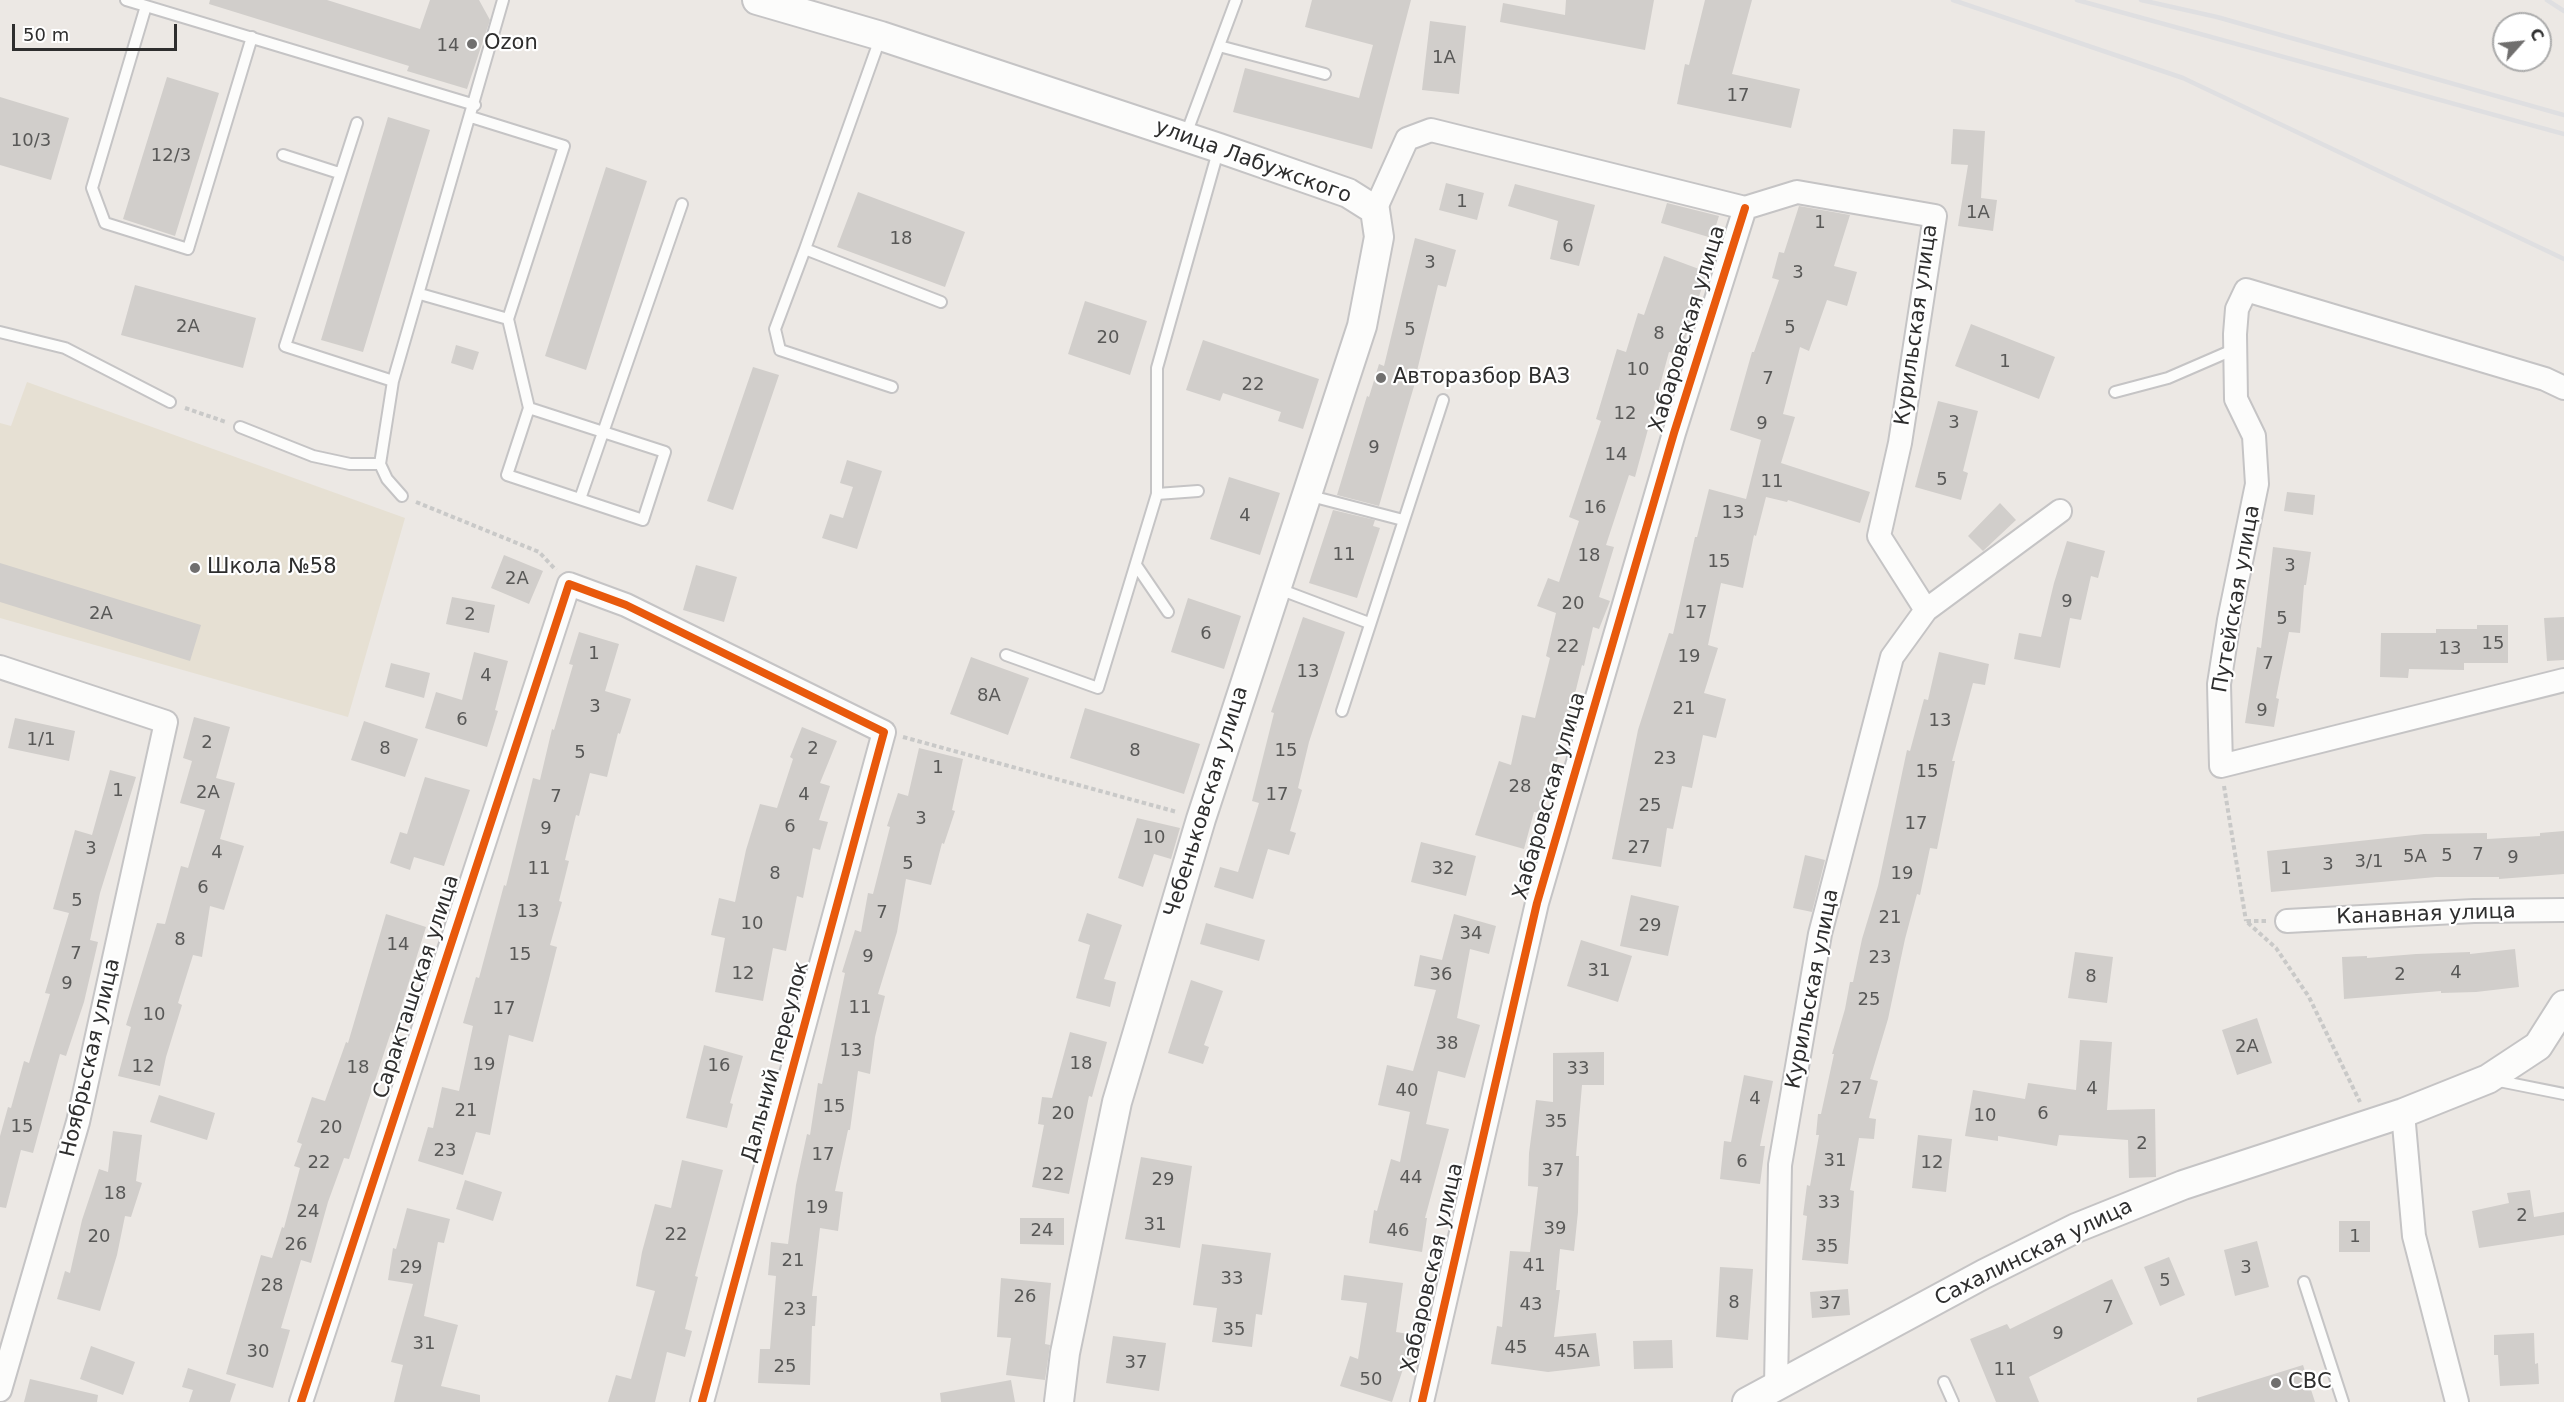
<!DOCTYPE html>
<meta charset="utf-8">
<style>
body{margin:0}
#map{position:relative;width:2564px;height:1402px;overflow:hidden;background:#ece8e4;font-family:"DejaVu Sans",sans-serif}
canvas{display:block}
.north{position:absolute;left:2492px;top:12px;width:60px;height:60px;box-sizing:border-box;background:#fff;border:2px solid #ababab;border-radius:50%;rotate:63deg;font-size:16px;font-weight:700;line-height:24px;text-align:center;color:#2e2e2e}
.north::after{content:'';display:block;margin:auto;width:21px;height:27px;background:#706f6e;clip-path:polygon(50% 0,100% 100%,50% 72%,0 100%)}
.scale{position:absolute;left:12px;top:24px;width:165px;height:27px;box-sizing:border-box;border:3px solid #2e2e2e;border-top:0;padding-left:8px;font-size:18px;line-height:21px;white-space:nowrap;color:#2e2e2e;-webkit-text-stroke:4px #fff;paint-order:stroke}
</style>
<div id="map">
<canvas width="2564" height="1402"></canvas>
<div class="north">С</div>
<div class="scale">50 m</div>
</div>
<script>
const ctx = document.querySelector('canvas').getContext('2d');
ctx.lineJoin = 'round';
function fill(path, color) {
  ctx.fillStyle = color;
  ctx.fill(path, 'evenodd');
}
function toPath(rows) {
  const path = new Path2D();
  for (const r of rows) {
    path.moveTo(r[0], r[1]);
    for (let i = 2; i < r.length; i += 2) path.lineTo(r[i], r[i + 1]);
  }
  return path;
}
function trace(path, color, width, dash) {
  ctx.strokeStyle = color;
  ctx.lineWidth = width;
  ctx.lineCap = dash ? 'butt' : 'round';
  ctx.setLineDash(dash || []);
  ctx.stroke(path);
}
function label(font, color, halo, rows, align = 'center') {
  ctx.font = font + ' "DejaVu Sans",sans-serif';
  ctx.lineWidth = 4.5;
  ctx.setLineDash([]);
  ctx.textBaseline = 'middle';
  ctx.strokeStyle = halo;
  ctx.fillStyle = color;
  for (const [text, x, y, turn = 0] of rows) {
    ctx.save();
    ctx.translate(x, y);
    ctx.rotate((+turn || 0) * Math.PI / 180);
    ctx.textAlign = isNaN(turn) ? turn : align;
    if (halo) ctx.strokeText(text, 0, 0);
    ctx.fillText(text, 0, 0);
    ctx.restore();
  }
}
fill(toPath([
 [27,382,405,518,348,717,0,618,0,423,11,426]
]), '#e6e0d3');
fill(toPath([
 [210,0,327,0,420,29,430,0,479,0,490,20,467,89,407,71,409,66,209,4],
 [1312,0,1411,0,1372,149,1233,112,1245,68,1359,98,1373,45,1305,27],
 [1566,0,1654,0,1645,50,1500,22,1503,3,1565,15],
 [1705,0,1752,0,1732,74,1800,89,1791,128,1677,104,1685,64,1689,65],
 [1430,21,1466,26,1459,94,1422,90],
 [167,77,219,93,175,236,123,219],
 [0,97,69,118,51,180,0,165],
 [388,117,430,130,363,352,321,340],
 [1953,129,1985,131,1981,198,1997,200,1993,231,1958,226,1968,165,1951,164],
 [606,167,647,181,586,370,545,356],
 [1446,183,1484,193,1477,220,1439,210],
 [1515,184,1595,205,1579,266,1550,259,1558,221,1508,206],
 [858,192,965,232,945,287,837,247],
 [1667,203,1719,216,1712,238,1661,223],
 [1799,206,1850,215,1834,266,1857,272,1847,306,1827,300,1809,351,1800,347,1783,414,1795,417,1781,463,1870,492,1860,523,1788,500,1787,502,1766,497,1756,536,1754,535,1743,588,1721,583,1708,645,1718,648,1704,693,1726,699,1716,738,1703,735,1692,788,1682,786,1673,829,1667,828,1661,867,1612,859,1638,730,1669,633,1673,634,1695,537,1697,537,1709,489,1746,499,1761,440,1730,430,1752,352,1754,352,1779,280,1772,278,1779,252,1784,253],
 [1415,238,1456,250,1446,287,1438,285,1416,375,1417,376,1379,506,1337,495,1367,396,1369,397,1379,364,1384,366],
 [1664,256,1707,272,1680,355,1669,352,1635,477,1629,475,1606,545,1614,547,1599,597,1610,601,1599,629,1593,627,1584,666,1582,665,1570,714,1568,713,1558,757,1540,813,1534,812,1524,849,1475,835,1499,761,1511,765,1522,715,1535,718,1550,658,1546,656,1556,613,1537,606,1548,578,1559,582,1579,521,1569,517,1601,421,1596,419,1617,349,1626,352,1638,313,1644,315],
 [135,285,256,318,243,368,121,335],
 [1085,301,1147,321,1130,375,1068,354],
 [1971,324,2055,357,2039,399,1955,366],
 [1203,340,1319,379,1303,429,1278,421,1281,412,1223,393,1220,401,1186,390],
 [456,345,479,352,473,370,451,363],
 [753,367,779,375,733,510,707,501],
 [1938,401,1978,411,1963,471,1968,473,1961,500,1915,487],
 [847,460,882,471,857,549,822,538,830,514,843,518,853,487,840,483],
 [1229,477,1280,493,1260,555,1210,539],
 [2287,492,2315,495,2313,515,2284,511],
 [2000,503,2016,520,1983,551,1968,536],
 [1333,510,1375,520,1373,526,1380,528,1357,598,1309,583],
 [2067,541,2105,551,2098,578,2091,576,2081,620,2070,618,2060,668,2014,659,2019,633,2041,637,2054,583],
 [2273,547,2311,552,2306,585,2304,585,2300,633,2289,632,2276,698,2279,699,2274,727,2245,723,2257,647,2261,648],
 [504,555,543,571,529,604,491,588],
 [0,563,201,625,190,661,0,602],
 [696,565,737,577,724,622,683,610],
 [452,597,495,605,489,633,446,624],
 [1188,598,1241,616,1224,669,1171,652],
 [1303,617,1345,632,1309,742,1298,788,1302,790,1290,831,1296,833,1289,855,1268,849,1253,899,1214,887,1220,867,1238,872,1259,803,1252,801,1274,713,1271,712],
 [2564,617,2564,660,2547,661,2544,618],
 [2477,625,2508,625,2508,663,2464,663,2464,670,2409,669,2408,678,2380,677,2381,633,2436,633,2436,629,2477,629],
 [579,632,619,644,605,691,631,699,620,734,618,733,607,777,590,773,579,816,576,815,565,860,569,861,559,901,562,902,550,945,557,947,533,1042,509,1035,490,1135,476,1132,463,1175,418,1161,428,1127,433,1128,442,1087,459,1091,473,1026,463,1023,476,977,479,978,504,885,506,886,533,778,540,780,552,729,554,730,573,665,569,664],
 [474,652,508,661,495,710,498,711,487,747,425,728,436,692,462,700],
 [1939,652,1989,664,1985,685,1973,683,1952,761,1955,761,1937,849,1930,848,1920,895,1917,894,1905,939,1888,1019,1870,1079,1878,1081,1869,1118,1876,1119,1874,1139,1859,1138,1850,1190,1854,1191,1848,1264,1802,1260,1807,1216,1803,1215,1807,1185,1810,1186,1819,1135,1816,1135,1818,1114,1821,1114,1834,1054,1832,1054,1845,1009,1850,982,1853,982,1862,939,1878,886,1907,750,1910,751,1924,699,1928,700],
 [971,657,1029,678,1008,735,950,714],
 [391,663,430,673,424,698,385,687],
 [1085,708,1200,744,1184,794,1070,758],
 [194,717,230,727,216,778,235,783,220,839,244,846,224,910,210,906,202,957,193,955,178,1003,182,1005,166,1057,160,1086,118,1076,131,1027,126,1025,157,923,165,924,181,866,188,868,205,810,180,803,192,761,183,758],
 [15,718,75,731,69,761,8,748],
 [364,721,418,739,405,777,351,760],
 [802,727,837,741,820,783,830,786,819,820,828,822,820,850,813,848,803,898,797,896,786,951,773,948,763,1001,715,992,725,938,711,935,719,898,735,902,746,850,760,804,777,808,793,759,790,757],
 [919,748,963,759,952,810,955,811,944,844,942,843,931,885,906,879,897,932,878,994,885,996,875,1037,870,1074,858,1071,850,1130,848,1130,835,1191,843,1192,838,1231,820,1228,812,1296,817,1296,815,1326,812,1326,810,1385,758,1383,760,1349,770,1349,776,1276,768,1275,771,1242,788,1244,796,1185,807,1134,810,1135,818,1083,822,1084,845,973,842,972,855,930,861,932,868,893,873,894,890,827,887,826,898,793,908,796],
 [110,770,136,777,100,893,90,940,98,942,84,1002,66,1056,60,1054,33,1153,21,1150,6,1208,0,1207,0,1136,8,1107,11,1108,24,1061,29,1063,50,994,45,993,69,913,53,909,75,830,92,835],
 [425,777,470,790,444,866,414,857,410,870,390,863,400,832,407,834],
 [1137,818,1180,828,1171,859,1154,854,1143,887,1118,878],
 [2564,831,2564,874,2499,879,2499,877,2436,877,2271,892,2267,851,2424,834,2487,833,2487,839,2540,836,2540,833],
 [1421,842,1476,856,1466,896,1411,882],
 [1805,855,1825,860,1812,912,1793,908],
 [1631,895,1679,906,1668,956,1620,946],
 [1087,913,1122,925,1104,979,1116,982,1110,1007,1076,998,1090,945,1078,941],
 [386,914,426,927,393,1033,391,1032,349,1159,344,1158,328,1202,311,1263,301,1260,281,1328,290,1330,273,1388,226,1374,261,1255,272,1258,282,1227,284,1228,300,1168,294,1166,302,1144,297,1142,312,1097,325,1101,346,1042,348,1043],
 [1454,914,1496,926,1489,954,1470,949,1457,1018,1480,1025,1465,1078,1438,1071,1426,1124,1449,1129,1425,1218,1427,1218,1422,1252,1369,1243,1374,1210,1377,1211,1391,1159,1400,1162,1410,1112,1378,1105,1387,1065,1413,1071,1436,990,1414,986,1420,955,1442,960],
 [1206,923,1265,940,1259,961,1200,944],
 [1581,940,1632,956,1618,1002,1567,986],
 [2515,949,2519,987,2476,992,2441,993,2441,991,2344,999,2342,957,2367,956,2367,958,2416,954,2470,952,2470,954],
 [2075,952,2113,957,2107,1003,2068,998],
 [1191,980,1223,991,1204,1045,1209,1047,1203,1064,1168,1053],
 [2257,1018,2272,1063,2237,1075,2222,1030],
 [1070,1032,1107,1042,1092,1097,1089,1096,1069,1194,1032,1187,1044,1125,1038,1124,1042,1097,1052,1098],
 [2080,1040,2112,1042,2107,1110,2155,1109,2156,1177,2129,1178,2128,1140,2059,1135,2057,1146,1998,1136,1998,1141,1965,1136,1973,1090,2025,1099,2028,1083,2076,1090],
 [704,1045,743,1056,730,1103,733,1104,727,1128,686,1118],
 [1604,1052,1604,1085,1582,1085,1576,1156,1579,1156,1578,1212,1574,1251,1560,1249,1556,1290,1560,1290,1554,1337,1596,1333,1600,1366,1548,1372,1491,1364,1497,1326,1502,1327,1510,1251,1530,1252,1538,1187,1528,1186,1529,1153,1536,1100,1553,1102,1553,1053],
 [1744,1075,1773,1081,1760,1146,1765,1146,1760,1184,1720,1179,1724,1141,1731,1142],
 [159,1095,215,1113,207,1140,150,1122],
 [113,1131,142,1135,136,1181,142,1183,131,1217,125,1216,117,1255,100,1311,57,1299,65,1271,70,1273,82,1220,99,1169,108,1172],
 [1918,1135,1952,1139,1946,1192,1912,1188],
 [1141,1157,1192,1166,1180,1248,1125,1239],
 [682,1160,723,1170,695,1276,698,1277,685,1329,692,1331,685,1357,667,1352,655,1402,608,1402,616,1375,631,1379,655,1291,636,1286,642,1252,655,1204,671,1208],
 [465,1180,502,1192,493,1221,456,1209],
 [2530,1190,2534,1217,2564,1212,2564,1235,2479,1248,2472,1211,2509,1203,2507,1193],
 [407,1208,450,1219,444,1243,438,1242,424,1316,458,1325,441,1386,480,1395,480,1402,394,1402,403,1365,391,1362,413,1284,388,1280,393,1248,396,1249],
 [1020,1218,1064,1218,1064,1245,1020,1244],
 [2339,1221,2370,1221,2370,1252,2339,1252],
 [2257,1241,2269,1287,2235,1296,2224,1250],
 [1202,1244,1271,1253,1262,1315,1256,1314,1252,1347,1212,1342,1217,1308,1193,1305],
 [2169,1257,2185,1295,2160,1306,2144,1267],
 [1720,1267,1753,1269,1748,1340,1716,1337],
 [1344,1275,1403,1283,1396,1332,1415,1335,1411,1361,1406,1360,1392,1402,1340,1386,1350,1356,1358,1359,1367,1303,1341,1300],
 [1001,1278,1051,1283,1045,1344,1050,1345,1045,1380,1006,1375,1011,1338,997,1337],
 [2112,1279,2133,1324,2029,1377,2039,1402,1996,1402,1970,1339,2007,1324,2010,1329],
 [1848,1289,1850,1315,1812,1318,1810,1292],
 [2534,1333,2535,1364,2538,1363,2539,1384,2500,1386,2498,1355,2494,1355,2494,1335],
 [1113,1336,1166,1343,1159,1391,1106,1383],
 [1672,1340,1673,1368,1634,1369,1633,1341],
 [91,1346,135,1362,123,1395,80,1379],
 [2303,1365,2315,1402,2197,1402,2197,1398],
 [188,1368,236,1384,230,1402,189,1402,193,1390,182,1387],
 [30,1379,98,1395,97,1402,24,1402],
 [1011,1380,1015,1402,941,1402,940,1393]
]), '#d1cecb');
const service = toPath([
 [126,0,475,105],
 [146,6,92,188,105,223,188,249,252,37],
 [881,36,805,249,941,302],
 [1219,46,1325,74],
 [357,123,285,346,393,381],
 [1185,137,1236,0],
 [283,155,339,173],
 [805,249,775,329,780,350,892,387],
 [420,294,508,319,564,146,471,117],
 [508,319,529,408,507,475,643,520,665,452,529,408],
 [0,332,65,348,170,402],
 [2115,392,2168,378,2235,349],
 [240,427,313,456,350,464,380,464],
 [1157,494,1198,491],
 [1307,495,1403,520],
 [402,496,387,479,380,464,393,381,503,0],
 [580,499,682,204],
 [1136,565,1168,612],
 [1279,589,1369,623],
 [1006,655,1098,688,1157,494,1157,368,1219,148],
 [1342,711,1443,400],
 [2494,1080,2564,1094],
 [2304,1282,2343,1402],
 [1944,1382,1953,1402]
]);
const minor = toPath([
 [1745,208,1797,192,1935,216,1900,443,1879,536,1926,610],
 [1375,210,1407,139,1431,130,1745,208],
 [2564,388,2545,379,2246,290,2237,309,2235,334,2236,399,2254,436,2257,484,2229,620,2219,684,2221,766,2564,680],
 [0,667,166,722,78,1122,0,1390],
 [2287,921,2474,911,2564,910],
 [2403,1113,2414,1236,2457,1402],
 [1776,1386,1780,1165,1820,934,1892,657,1926,610,2060,511],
 [301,1402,569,584,626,605,884,732,702,1402],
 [1422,1402,1537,903,1674,433,1745,208]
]);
const tertiary = toPath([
 [757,0,881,36,1219,148,1348,193,1375,210,1379,237,1362,326,1201,819,1117,1102,1065,1353,1059,1402],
 [1747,1402,1984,1274,2076,1228,2183,1185,2403,1113,2488,1079,2538,1046,2564,1005]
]);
trace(service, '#c5c4c5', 14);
trace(minor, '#c5c4c5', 26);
trace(tertiary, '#c5c4c5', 32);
trace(toPath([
 [185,408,226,422],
 [416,502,539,552,556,570],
 [903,737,1177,812],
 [2224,786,2246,921],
 [2266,921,2246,921,2276,948,2309,997,2360,1102]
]), '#c9c9c8', 4, [4.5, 3]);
trace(service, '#fcfcfb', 10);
trace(minor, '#fcfcfb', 22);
trace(tertiary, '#fcfcfb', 28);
trace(toPath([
 [1953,0,2183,78,2564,259],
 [2077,0,2564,134],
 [2141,0,2217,17,2564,115],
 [2547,0,2564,11]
]), '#dfdfe1', 4.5);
trace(toPath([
 [301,1402,569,584,626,605,884,732,702,1402],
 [1422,1402,1537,903,1674,433,1745,208]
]), '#e8590c', 8);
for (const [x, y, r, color] of [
 [472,44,6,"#706f6e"],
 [1381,378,6,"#706f6e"],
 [195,568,6,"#706f6e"],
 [2276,1383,6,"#706f6e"]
]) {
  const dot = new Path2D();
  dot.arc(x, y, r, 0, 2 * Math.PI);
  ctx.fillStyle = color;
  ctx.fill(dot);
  trace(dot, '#fff', 2);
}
label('18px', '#585857', null, [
 ["14",448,46],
 ["1А",1444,58],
 ["17",1738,96],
 ["10/3",31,141],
 ["12/3",171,156],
 ["1",1462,202],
 ["1А",1978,213],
 ["1",1820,223],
 ["18",901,239],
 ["6",1568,247],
 ["3",1430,263],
 ["3",1798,273],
 ["2А",188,327],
 ["5",1790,328],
 ["5",1410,330],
 ["8",1659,334],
 ["20",1108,338],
 ["1",2005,362],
 ["10",1638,370],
 ["7",1768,379],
 ["22",1253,385],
 ["12",1625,414],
 ["3",1954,423],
 ["9",1762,424],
 ["9",1374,448],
 ["14",1616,455],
 ["5",1942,480],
 ["11",1772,482],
 ["16",1595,508],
 ["13",1733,513],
 ["4",1245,516],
 ["11",1344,555],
 ["18",1589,556],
 ["15",1719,562],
 ["3",2290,566],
 ["2А",517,579],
 ["9",2067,602],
 ["20",1573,604],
 ["17",1696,613],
 ["2А",101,614],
 ["2",470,615],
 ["5",2282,619],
 ["6",1206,634],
 ["15",2493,644],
 ["22",1568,647],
 ["13",2450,649],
 ["1",594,654],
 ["19",1689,657],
 ["7",2268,664],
 ["13",1308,672],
 ["4",486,676],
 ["8А",989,696],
 ["3",595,707],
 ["21",1684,709],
 ["9",2262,711],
 ["6",462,720],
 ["13",1940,721],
 ["1/1",41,740],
 ["2",207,743],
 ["8",385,749],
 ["2",813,749],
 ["8",1135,751],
 ["15",1286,751],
 ["5",580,753],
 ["23",1665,759],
 ["1",938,768],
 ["15",1927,772],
 ["28",1520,787],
 ["1",118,791],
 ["2А",208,793],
 ["4",804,795],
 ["17",1277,795],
 ["7",556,797],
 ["25",1650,806],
 ["3",921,819],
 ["17",1916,824],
 ["6",790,827],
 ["9",546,829],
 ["10",1154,838],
 ["27",1639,848],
 ["3",91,849],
 ["4",217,853],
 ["7",2478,855],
 ["5",2447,856],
 ["5А",2415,857],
 ["9",2513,858],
 ["3/1",2369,862],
 ["5",908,864],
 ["3",2328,865],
 ["11",539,869],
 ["32",1443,869],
 ["1",2286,869],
 ["8",775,874],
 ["19",1902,874],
 ["6",203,888],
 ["5",77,901],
 ["13",528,912],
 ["7",882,913],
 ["21",1890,918],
 ["10",752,924],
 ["29",1650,926],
 ["34",1471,934],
 ["8",180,940],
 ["14",398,945],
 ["7",76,954],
 ["15",520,955],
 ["9",868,957],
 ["23",1880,958],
 ["31",1599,971],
 ["4",2456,973],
 ["12",743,974],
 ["36",1441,975],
 ["2",2400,975],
 ["8",2091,977],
 ["9",67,984],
 ["25",1869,1000],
 ["11",860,1008],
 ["17",504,1009],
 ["10",154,1015],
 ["38",1447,1044],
 ["2А",2247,1047],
 ["13",851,1051],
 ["18",1081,1064],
 ["19",484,1065],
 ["16",719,1066],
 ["12",143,1067],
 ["18",358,1068],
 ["33",1578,1069],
 ["27",1851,1089],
 ["4",2092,1089],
 ["40",1407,1091],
 ["4",1755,1099],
 ["15",834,1107],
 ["21",466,1111],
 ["20",1063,1114],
 ["6",2043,1114],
 ["10",1985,1116],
 ["35",1556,1122],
 ["15",22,1127],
 ["20",331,1128],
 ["2",2142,1144],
 ["23",445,1151],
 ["17",823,1155],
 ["31",1835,1161],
 ["6",1742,1162],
 ["22",319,1163],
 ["12",1932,1163],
 ["37",1553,1171],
 ["22",1053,1175],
 ["44",1411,1178],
 ["29",1163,1180],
 ["18",115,1194],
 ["33",1829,1203],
 ["19",817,1208],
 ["24",308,1212],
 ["2",2522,1216],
 ["31",1155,1225],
 ["39",1555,1229],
 ["24",1042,1231],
 ["46",1398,1231],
 ["22",676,1235],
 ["20",99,1237],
 ["1",2355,1237],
 ["26",296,1245],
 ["35",1827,1247],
 ["21",793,1261],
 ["41",1534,1266],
 ["29",411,1268],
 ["3",2246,1268],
 ["33",1232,1279],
 ["5",2165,1281],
 ["28",272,1286],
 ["26",1025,1297],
 ["8",1734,1303],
 ["37",1830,1304],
 ["43",1531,1305],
 ["7",2108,1308],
 ["23",795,1310],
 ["35",1234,1330],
 ["9",2058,1334],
 ["31",424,1344],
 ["45",1516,1348],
 ["30",258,1352],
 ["45А",1572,1352],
 ["37",1136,1363],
 ["25",785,1367],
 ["11",2005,1370],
 ["50",1371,1380]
]);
label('21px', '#2e2e2e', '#fff', [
 ["Ozon",484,44],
 ["Авторазбор ВАЗ",1393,378],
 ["Школа №58",207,568],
 ["СВС",2288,1383]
], 'left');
label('21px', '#2e2e2e', '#fff', [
 ["улица Лабужского",1253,162,20],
 ["Курильская улица",1917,325,-82],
 ["Хабаровская улица",1688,329,-73],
 ["Путейская улица",2237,599,-80],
 ["Хабаровская улица",1550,796,-74],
 ["Чебеньковская улица",1207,802,-73],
 ["Канавная улица",2426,915,-2],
 ["Саракташская улица",417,987,-72],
 ["Курильская улица",1813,989,-79],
 ["Ноябрьская улица",91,1058,-77],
 ["Дальний переулок",776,1062,-75],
 ["Сахалинская улица",2034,1253,-26],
 ["Хабаровская улица",1433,1268,-77]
]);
</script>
